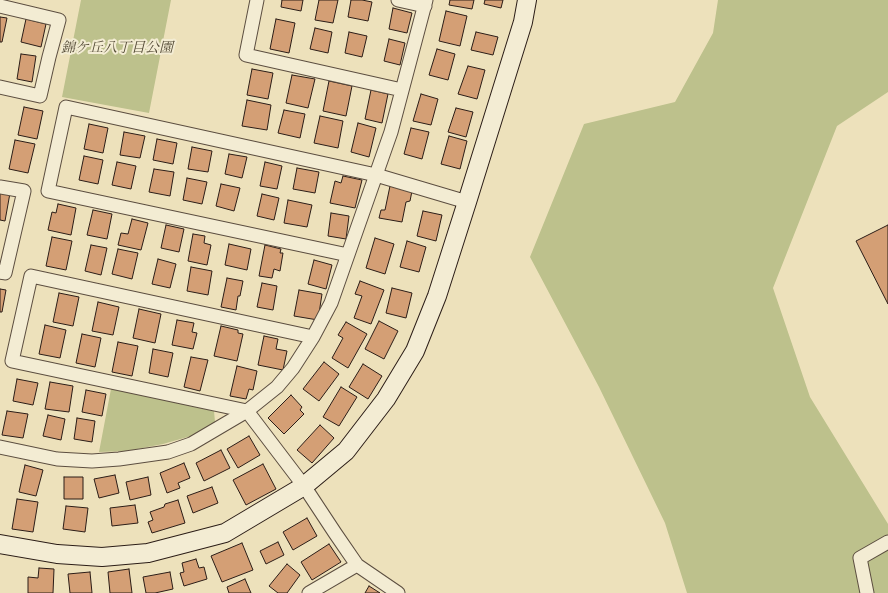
<!DOCTYPE html>
<meta charset="utf-8">
<style>
body{margin:0}
canvas{display:block;background:#ede1bb}
</style>
<canvas width="888" height="593"></canvas>
<script>
const ctx = document.querySelector('canvas').getContext('2d');
ctx.lineJoin = 'round';
function fill(path, color) {
  ctx.fillStyle = color;
  ctx.fill(path, 'evenodd');
}
function toPath(rows) {
  const path = new Path2D();
  for (const r of rows) {
    path.moveTo(r[0], r[1]);
    for (let i = 2; i < r.length; i += 2) path.lineTo(r[i], r[i + 1]);
  }
  return path;
}
function trace(path, color, width, dash) {
  ctx.strokeStyle = color;
  ctx.lineWidth = width;
  ctx.lineCap = dash ? 'butt' : 'round';
  ctx.setLineDash(dash || []);
  ctx.stroke(path);
}
function label(font, color, halo, rows, align = 'center') {
  ctx.font = font + ' "Old Standard TT","Noto Serif JP",serif';
  ctx.lineWidth = 4;
  ctx.setLineDash([]);
  ctx.textBaseline = 'middle';
  ctx.strokeStyle = halo;
  ctx.fillStyle = color;
  for (const [text, x, y, turn = 0] of rows) {
    ctx.save();
    ctx.translate(x, y);
    ctx.rotate((+turn || 0) * Math.PI / 180);
    ctx.textAlign = isNaN(turn) ? turn : align;
    if (halo) ctx.strokeText(text, 0, 0);
    ctx.fillText(text, 0, 0);
    ctx.restore();
  }
}
fill(toPath([
 [81,0,171,0,149,113,62,97],
 [718,0,888,0,888,92,837,126,773,288,810,397,888,524,888,593,687,593,665,523,599,387,530,257,584,124,675,102,713,33],
 [111,389,121,391,214,411,215,422,191,436,163,444,127,451,99,452]
]), '#bdc18c');
const building = toPath([
 [282,0,303,0,301,11,281,7,282,0],
 [319,0,338,0,333,23,315,20,319,0],
 [351,0,362,0,372,2,368,21,348,17,351,0],
 [450,0,474,0,472,9,449,5,450,0],
 [485,0,503,0,501,8,484,4,485,0],
 [393,8,412,13,407,33,389,29,393,8],
 [446,11,467,16,460,46,439,41,446,11],
 [0,17,7,18,2,42,0,42,0,17],
 [26,19,46,24,41,47,21,42,26,19],
 [276,19,295,23,289,53,270,49,276,19],
 [315,28,332,32,328,53,310,49,315,28],
 [349,32,367,36,362,57,345,53,349,32],
 [476,32,498,37,493,55,471,50,476,32],
 [389,39,405,43,400,65,384,61,389,39],
 [437,49,455,54,448,80,429,75,437,49],
 [21,54,36,56,32,82,17,79,21,54],
 [468,66,485,70,477,99,458,94,468,66],
 [252,69,273,73,268,99,247,95,252,69],
 [292,75,315,79,308,108,286,103,292,75],
 [329,81,352,86,346,116,323,111,329,81],
 [371,90,388,94,382,123,365,119,371,90],
 [421,94,438,99,431,125,413,121,421,94],
 [247,100,271,105,267,130,242,126,247,100],
 [24,107,43,111,37,139,18,135,24,107],
 [456,108,473,112,466,137,448,132,456,108],
 [284,110,305,114,300,138,278,133,284,110],
 [320,116,343,121,338,148,314,143,320,116],
 [358,123,376,128,369,157,351,152,358,123],
 [89,124,108,128,103,153,84,149,89,124],
 [411,128,429,132,422,159,404,154,411,128],
 [124,132,145,136,140,158,120,155,124,132],
 [449,136,467,141,460,169,441,164,449,136],
 [157,139,177,143,173,164,153,160,157,139],
 [15,140,35,144,28,173,9,169,15,140],
 [192,147,212,151,208,172,188,169,192,147],
 [229,154,247,157,242,178,225,174,229,154],
 [84,156,103,160,98,184,79,180,84,156],
 [117,162,136,166,131,189,112,185,117,162],
 [265,162,282,166,277,189,260,186,265,162],
 [297,168,319,172,315,193,293,189,297,168],
 [154,169,174,172,170,196,149,192,154,169],
 [343,176,362,180,355,208,330,203,335,181,341,183,343,176],
 [187,178,207,182,202,204,183,200,187,178],
 [221,184,240,188,234,211,216,206,221,184],
 [390,186,412,191,410,201,406,202,402,222,379,218,381,210,385,210,390,186],
 [0,191,10,193,5,221,0,220,0,191],
 [262,194,279,198,274,220,257,216,262,194],
 [288,200,312,205,307,227,284,223,288,200],
 [58,204,76,208,71,235,48,230,52,212,56,213,58,204],
 [93,210,112,214,107,239,87,235,93,210],
 [423,211,442,215,436,241,417,236,423,211],
 [331,213,349,216,346,239,328,236,331,213],
 [132,219,148,223,141,250,118,245,121,233,128,234,132,219],
 [166,225,184,229,179,252,161,248,166,225],
 [888,225,888,304,856,241,888,225],
 [193,234,205,236,204,243,211,245,207,265,188,261,193,234],
 [52,237,72,241,66,270,46,266,52,237],
 [375,238,394,244,385,274,366,268,375,238],
 [407,241,426,247,419,272,400,267,407,241],
 [229,244,251,249,247,270,225,265,229,244],
 [91,245,107,248,101,275,85,271,91,245],
 [265,245,281,249,280,253,283,253,280,271,274,269,272,278,259,276,265,245],
 [118,249,138,253,132,279,112,274,118,249],
 [158,259,176,264,170,288,152,284,158,259],
 [314,260,332,265,326,289,308,284,314,260],
 [191,267,212,271,208,295,187,291,191,267],
 [227,278,243,281,240,296,238,296,236,310,221,307,227,278],
 [360,281,384,290,371,324,354,318,362,296,355,294,360,281],
 [262,283,277,286,273,310,257,307,262,283],
 [392,288,412,293,406,318,386,313,392,288],
 [0,289,6,290,2,312,0,312,0,289],
 [299,290,322,294,318,320,294,316,299,290],
 [59,293,79,297,73,326,53,322,59,293],
 [98,302,119,307,113,335,92,331,98,302],
 [139,309,161,314,155,343,133,338,139,309],
 [177,320,194,323,192,332,197,333,193,349,172,345,177,320],
 [379,321,398,331,384,359,365,349,379,321],
 [346,322,367,334,348,368,332,358,343,338,338,335,346,322],
 [45,325,66,330,60,358,39,354,45,325],
 [221,326,238,330,238,333,243,334,237,361,214,356,221,326],
 [82,334,101,338,95,367,76,363,82,334],
 [264,336,278,339,276,349,287,351,283,370,258,365,264,336],
 [118,342,138,346,132,376,112,372,118,342],
 [153,349,173,353,168,377,149,373,153,349],
 [191,357,208,360,200,391,184,387,191,357],
 [324,362,339,374,319,401,303,389,324,362],
 [363,364,382,376,368,399,349,387,363,364],
 [237,366,257,371,253,390,249,389,246,399,230,396,237,366],
 [17,379,38,383,33,405,13,401,17,379],
 [50,382,73,386,69,412,45,409,50,382],
 [341,387,357,397,339,426,323,417,341,387],
 [86,390,106,394,102,416,82,412,86,390],
 [291,395,302,407,300,410,304,414,284,434,268,418,291,395],
 [7,411,28,414,23,438,2,435,7,411],
 [48,415,65,419,61,440,43,436,48,415],
 [77,418,95,421,92,442,74,439,77,418],
 [320,425,334,438,312,463,297,450,320,425],
 [249,436,260,455,238,468,227,449,249,436],
 [221,450,230,468,204,481,196,463,221,450],
 [184,463,190,478,178,483,180,488,167,493,160,473,184,463],
 [263,464,276,489,246,505,233,480,263,464],
 [25,465,43,470,36,496,19,492,25,465],
 [115,475,119,493,99,498,94,479,115,475],
 [64,477,83,477,83,499,64,499,64,477],
 [148,477,151,495,130,500,126,482,148,477],
 [212,487,218,503,193,513,187,496,212,487],
 [17,499,38,502,33,532,12,529,17,499],
 [178,500,185,523,152,533,148,522,153,520,150,512,164,507,165,504,178,500],
 [135,505,138,523,112,526,110,508,135,505],
 [66,506,88,508,85,532,63,529,66,506],
 [307,518,317,536,293,550,283,532,307,518],
 [278,542,284,555,266,564,260,551,278,542],
 [242,543,253,570,222,582,211,556,242,543],
 [329,544,341,562,312,580,301,562,329,544],
 [196,559,199,568,204,567,207,579,184,586,180,573,184,572,182,563,196,559],
 [287,564,300,575,287,593,278,593,269,586,287,564],
 [39,568,54,569,53,593,28,593,28,577,38,578,39,568],
 [129,569,132,593,110,593,108,572,129,569],
 [90,572,92,593,70,593,68,574,90,572],
 [170,572,173,589,155,593,146,593,143,577,170,572],
 [245,579,251,593,229,593,227,587,245,579],
 [369,586,380,593,365,593,369,586]
]);
fill(building, '#d49f75');
trace(building, '#2b1d17', 1);
const street = toPath([
 [257,0,246,55,402,90],
 [398,0,425,6],
 [0,6,59,20,49,57,40,96,0,87],
 [0,187,24,191,5,273,0,272],
 [348,255,48,191,66,107,376,175,467,202],
 [313,337,31,276,12,361,247,411,304,486,335,533,357,565,398,593],
 [0,447,57,459,92,461,119,459,168,452,191,444,247,411,277,387,293,368,313,337,331,303,391,132,426,0],
 [309,593,357,565],
 [867,593,860,558,888,542]
]);
const secondary = toPath([
 [0,544,57,554,102,557,148,553,225,533,304,486,346,451,386,399,415,351,437,296,467,202,523,22,527,0]
]);
trace(street, '#5c4e40', 15);
trace(secondary, '#2b1d17', 20);
trace(street, '#f3ecd3', 13);
trace(secondary, '#f3ecd3', 18);
label('italic 14px', '#574e3a', '#f3ecd3', [
 ["錦ケ丘八丁目公園",117,48]
]);
</script>
